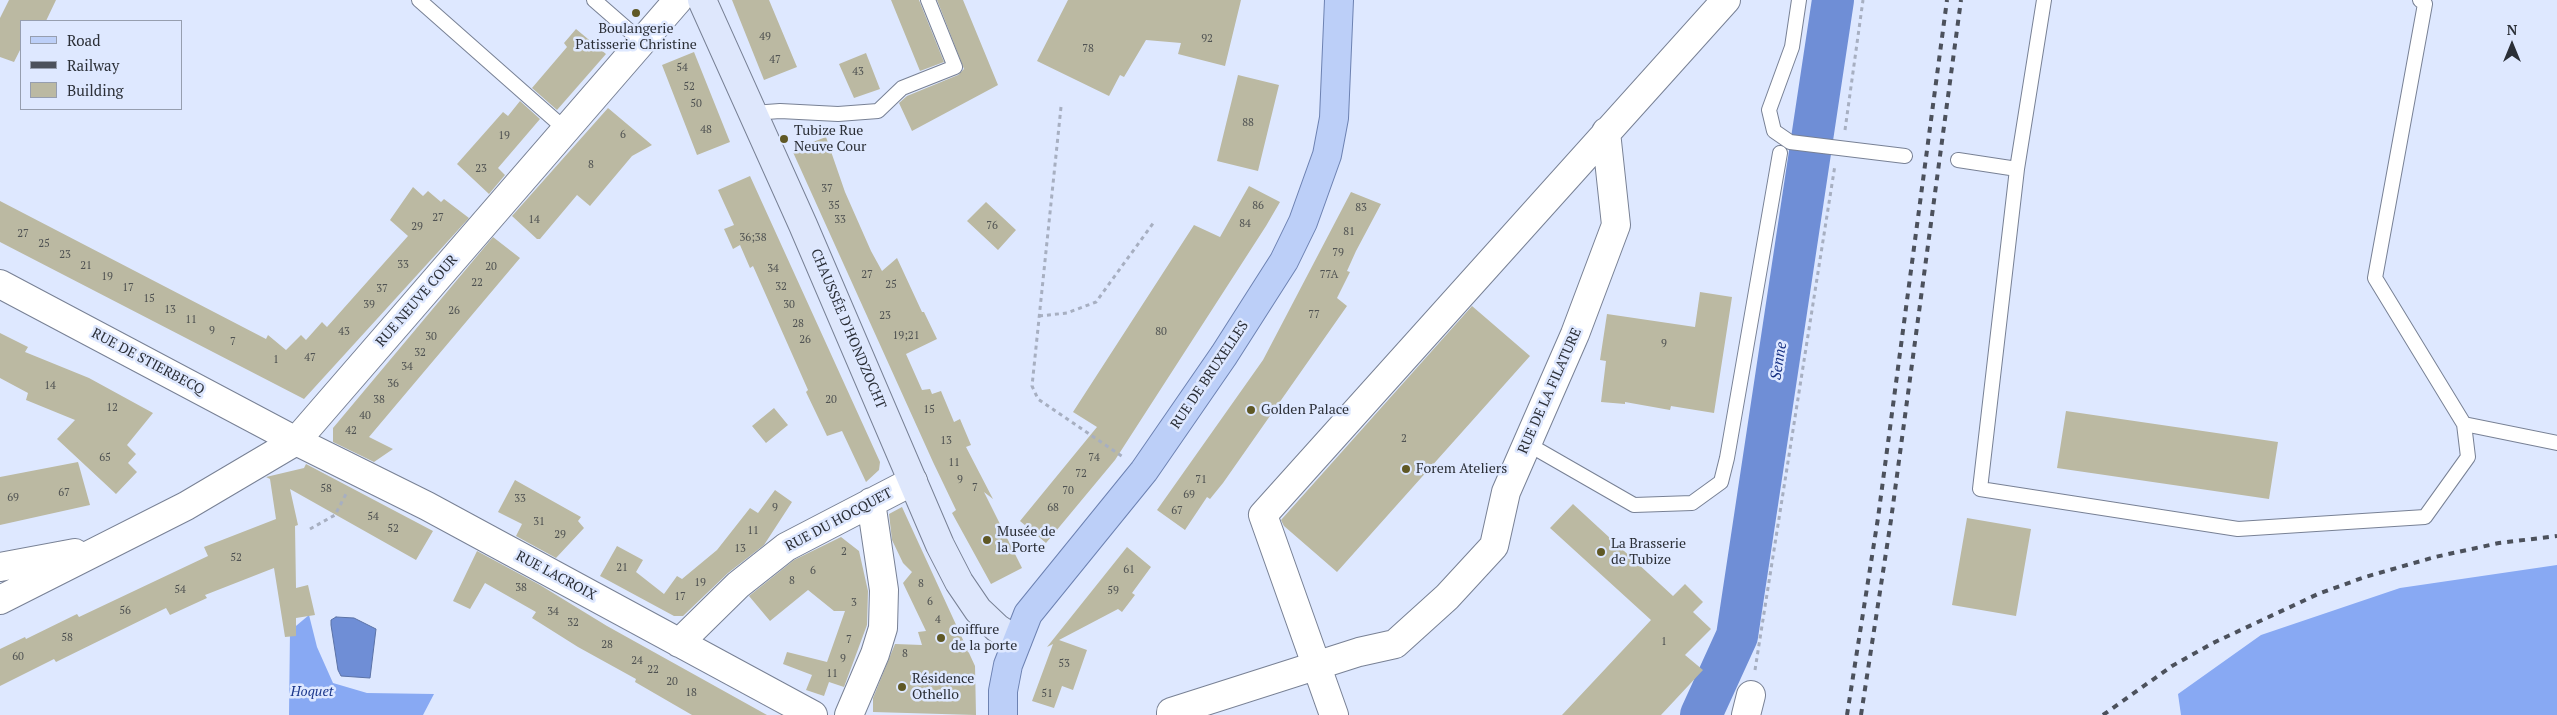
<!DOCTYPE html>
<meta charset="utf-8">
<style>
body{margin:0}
#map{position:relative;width:2557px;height:715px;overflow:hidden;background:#dee8ff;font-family:"PT Serif",serif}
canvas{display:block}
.legend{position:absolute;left:20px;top:20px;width:162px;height:90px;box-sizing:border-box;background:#dee8ff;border:1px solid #969eaf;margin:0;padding:6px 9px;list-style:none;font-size:15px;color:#2b2f37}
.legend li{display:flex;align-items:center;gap:10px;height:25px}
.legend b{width:25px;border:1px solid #969eaf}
.north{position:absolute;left:2487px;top:20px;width:50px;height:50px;-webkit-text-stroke:4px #dee8ff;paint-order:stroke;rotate:0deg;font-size:14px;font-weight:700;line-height:20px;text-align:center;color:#2b2f37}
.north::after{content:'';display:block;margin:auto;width:18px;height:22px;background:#2b2f37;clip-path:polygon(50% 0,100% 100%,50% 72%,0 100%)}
</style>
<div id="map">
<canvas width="2557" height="715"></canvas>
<ul class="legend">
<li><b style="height:6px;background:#bccff8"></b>Road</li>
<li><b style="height:6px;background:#4c515c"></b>Railway</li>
<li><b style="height:14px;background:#bbb9a2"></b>Building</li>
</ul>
<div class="north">N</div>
</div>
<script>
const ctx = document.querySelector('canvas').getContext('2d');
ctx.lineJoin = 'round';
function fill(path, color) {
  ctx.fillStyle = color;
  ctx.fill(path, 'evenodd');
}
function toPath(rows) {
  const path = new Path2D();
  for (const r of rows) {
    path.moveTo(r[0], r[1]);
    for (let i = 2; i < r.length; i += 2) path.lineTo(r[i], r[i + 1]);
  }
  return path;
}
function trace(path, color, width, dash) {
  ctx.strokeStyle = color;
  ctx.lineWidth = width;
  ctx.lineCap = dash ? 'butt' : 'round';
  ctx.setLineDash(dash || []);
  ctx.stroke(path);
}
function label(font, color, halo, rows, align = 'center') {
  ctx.font = font + ' "PT Serif",serif';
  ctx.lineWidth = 5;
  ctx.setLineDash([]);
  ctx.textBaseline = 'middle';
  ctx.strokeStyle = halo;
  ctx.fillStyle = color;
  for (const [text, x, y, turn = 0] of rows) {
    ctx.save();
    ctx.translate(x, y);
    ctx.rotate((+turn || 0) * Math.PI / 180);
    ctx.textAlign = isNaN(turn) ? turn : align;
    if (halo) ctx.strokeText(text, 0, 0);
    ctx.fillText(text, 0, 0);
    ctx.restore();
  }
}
fill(toPath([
 [2557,565,2557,715,2181,715,2178,694,2261,635,2400,588],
 [309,615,317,647,333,683,367,693,434,694,423,715,289,715,290,631]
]), '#88a9f3');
const water = toPath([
 [336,617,354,618,376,629,370,678,341,676,338,670,331,625,331,620,336,617]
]);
fill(water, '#6f8ed6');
trace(water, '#5b72a6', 1);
trace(toPath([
 [1701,715,1737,636,1833,0]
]), '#6f8ed6', 42);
fill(toPath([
 [9,0,56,0,46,21,21,21,21,48,14,62,0,57,0,18],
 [732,0,769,0,797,67,764,80],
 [891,0,919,0,944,62,920,71],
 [937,0,963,0,998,85,912,131,899,103,907,96,958,75,964,69],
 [1068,0,1241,0,1225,66,1178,54,1181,43,1146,40,1124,77,1120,75,1109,96,1037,61],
 [576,29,606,54,557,110,532,88,567,47,564,43],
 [694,52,730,142,697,155,662,65],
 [866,53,880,89,854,98,839,64],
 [1238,75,1279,85,1258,171,1217,161],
 [520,101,540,119,498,168,505,175,489,194,457,164,503,112,508,116],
 [608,108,652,145,632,156,590,206,577,195,540,239,537,239,512,216],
 [826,137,845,192,871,251,882,271,897,258,922,312,924,312,937,339,906,354,922,390,930,389,932,394,941,391,954,422,960,419,971,445,966,447,993,499,984,492,1022,568,991,584,952,513,956,510,933,462,792,150],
 [750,176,880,462,879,470,866,482,842,431,827,436,806,392,808,390,753,266,750,268,740,245,733,249,724,229,734,225,718,190],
 [1249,186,1280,202,1266,226,1115,460,1046,543,1020,521,1097,427,1073,412,1194,225,1220,237],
 [413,187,423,196,428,191,441,202,444,199,469,218,304,399,0,242,0,201,266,339,268,335,286,350,301,335,306,340,322,322,327,327,408,236,390,220],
 [1351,192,1381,204,1356,251,1347,271,1350,272,1337,298,1347,306,1223,483,1210,499,1207,497,1185,530,1157,510,1263,360],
 [986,202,1016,230,998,250,967,221],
 [493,237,520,258,369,437,393,449,374,462,333,442,333,428],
 [1700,292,1732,297,1714,413,1671,406,1670,410,1625,402,1625,404,1601,402,1606,361,1600,360,1607,314,1695,327],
 [1472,306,1530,356,1337,572,1284,526,1281,520],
 [0,333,28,347,25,352,89,378,153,413,127,445,136,454,128,463,137,472,116,494,57,439,75,420,26,400,28,393,0,378],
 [774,408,788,425,766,443,752,426],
 [2066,411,2278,442,2269,499,2057,468],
 [78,462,90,505,0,525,0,477],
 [306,464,433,531,416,560,290,489,298,525,295,526,296,588,308,585,315,615,296,618,296,636,285,637,274,568,205,595,207,598,170,615,166,608,56,662,54,659,0,686,0,649,25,637,26,639,77,614,79,617,208,556,204,547,276,519,270,479,266,477,304,468],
 [515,480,581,517,578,521,584,528,556,558,516,536,522,524,498,512],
 [775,490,792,502,764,545,728,573,683,616,674,616,600,576,617,546,643,560,636,572,664,594,677,576,682,579,717,550,750,508,758,513],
 [1573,504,1673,596,1685,584,1703,602,1693,612,1711,629,1685,655,1703,670,1661,715,1562,715,1651,620,1550,528],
 [902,507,975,666,976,715,873,712,873,698,895,644,922,645,918,632,926,631,903,583,912,572,903,563,892,540,889,514],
 [1967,518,2031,529,2016,616,1952,605],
 [841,537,859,551,868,591,867,625,844,687,829,682,824,696,806,690,812,675,783,664,787,652,827,662,845,611,834,611,808,590,770,621,749,596,794,560],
 [1127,547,1151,567,1132,593,1135,595,1122,612,1118,609,1059,640,1087,650,1073,690,1062,686,1054,708,1032,701,1053,644,1047,647],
 [477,551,540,585,607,626,767,715,692,715,635,682,636,679,578,647,532,618,536,612,485,583,470,609,453,601]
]), '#bbb9a2');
const service = toPath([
 [419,0,565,129],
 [594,0,641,41],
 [1799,0,1792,47,1769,110,1774,131,1790,142,1905,156],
 [2044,0,2017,169,1980,489,2238,529,2425,517,2468,457,2464,424],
 [2420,0,2425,4,2375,278,2464,424,2557,443],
 [753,113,780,111,838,114,878,111,902,88,955,67,928,0],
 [1958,160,2017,169],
 [1526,443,1634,505,1692,503,1721,482,1727,458,1780,153]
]);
const minor = toPath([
 [0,284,296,441,427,506,813,715],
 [0,567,75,553],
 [0,600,186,506,296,441,678,0],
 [679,643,738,585,786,547,913,481],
 [849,715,875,654,883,628,884,590,871,502],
 [1171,715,1171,712,1359,652,1395,644,1447,597,1494,546,1506,492,1575,334,1616,225,1606,132],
 [1334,715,1263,515,1726,0],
 [1746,715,1751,695]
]);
const secondary = toPath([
 [702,0,803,225,940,545,959,582,978,610,997,628,1017,641]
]);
const primary = toPath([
 [1003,715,1003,691,1008,665,1028,614,1144,471,1224,355,1284,261,1303,222,1327,155,1334,118,1339,0]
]);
trace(service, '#788195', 16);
trace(minor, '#788195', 30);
trace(secondary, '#788195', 30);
trace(primary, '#6d82b2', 30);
trace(toPath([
 [1061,107,1032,386,1038,399,1123,457],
 [1845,130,1863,0],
 [1039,316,1067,313,1096,302,1154,222],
 [310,529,335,515,346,494],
 [1755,670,1835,165]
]), '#a7afc1', 3, [4, 4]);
trace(service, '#fff', 14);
trace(minor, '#fff', 28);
trace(secondary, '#dee7fc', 28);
trace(primary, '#bccff8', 28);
trace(toPath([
 [1847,715,1878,518,1947,0],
 [1861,715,1891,520,1961,0],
 [2103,715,2172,666,2213,643,2318,594,2365,577,2435,557,2499,543,2557,536]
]), '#4c515c', 4, [6, 6]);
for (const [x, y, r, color] of [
 [636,13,5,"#5f5825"],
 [784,139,5,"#5f5825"],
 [1251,410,5,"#5f5825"],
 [1406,469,5,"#5f5825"],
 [987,540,5,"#5f5825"],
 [1601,552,5,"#5f5825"],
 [941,638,5,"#5f5825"],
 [902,687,5,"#5f5825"]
]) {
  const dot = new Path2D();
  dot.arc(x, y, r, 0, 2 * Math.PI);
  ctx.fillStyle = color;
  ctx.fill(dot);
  trace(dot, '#dee8ff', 2);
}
label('11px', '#4f5252', null, [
 ["49",765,37],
 ["92",1207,39],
 ["78",1088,49],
 ["47",775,60],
 ["54",682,68],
 ["43",858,72],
 ["52",689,87],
 ["50",696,104],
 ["88",1248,123],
 ["48",706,130],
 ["6",623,135],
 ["19",504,136],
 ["8",591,165],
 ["23",481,169],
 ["37",827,189],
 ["35",834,206],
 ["86",1258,206],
 ["83",1361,208],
 ["27",438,218],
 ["14",534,220],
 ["33",840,220],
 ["84",1245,224],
 ["76",992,226],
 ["29",417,227],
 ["81",1349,232],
 ["27",23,234],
 ["36;38",753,238],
 ["25",44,244],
 ["79",1338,253],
 ["23",65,255],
 ["33",403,265],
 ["21",86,266],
 ["20",491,267],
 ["34",773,269],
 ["27",867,275],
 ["77A",1329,275],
 ["19",107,277],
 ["22",477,283],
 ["25",891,285],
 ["32",781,287],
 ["17",128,288],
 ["37",382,289],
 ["15",149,299],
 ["39",369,305],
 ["30",789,305],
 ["13",170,310],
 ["26",454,311],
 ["77",1314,315],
 ["23",885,316],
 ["11",191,320],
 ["28",798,324],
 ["9",212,331],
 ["43",344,332],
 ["80",1161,332],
 ["19;21",906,336],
 ["30",431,337],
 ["26",805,340],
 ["7",233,342],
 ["9",1664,344],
 ["32",420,353],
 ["47",310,358],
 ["1",276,360],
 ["34",407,367],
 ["36",393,384],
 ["14",50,386],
 ["38",379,400],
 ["20",831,400],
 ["12",112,408],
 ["15",929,410],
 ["40",365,416],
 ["42",351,431],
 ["2",1404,439],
 ["13",946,441],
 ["65",105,458],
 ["74",1094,458],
 ["11",954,463],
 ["72",1081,474],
 ["9",960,480],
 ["71",1201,480],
 ["7",975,488],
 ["58",326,489],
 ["70",1068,491],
 ["67",64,493],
 ["69",1189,495],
 ["69",13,498],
 ["33",520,499],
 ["9",775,508],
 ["68",1053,508],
 ["67",1177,511],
 ["54",373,517],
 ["31",539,522],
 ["52",393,529],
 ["11",753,531],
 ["29",560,535],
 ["13",740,549],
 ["2",844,552],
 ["52",236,558],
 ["21",622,568],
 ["61",1129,570],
 ["6",813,571],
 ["8",792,581],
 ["19",700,583],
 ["8",921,584],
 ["38",521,588],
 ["54",180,590],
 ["59",1113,591],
 ["17",680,597],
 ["6",930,602],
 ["3",854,603],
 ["56",125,611],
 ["34",553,612],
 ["4",938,620],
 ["32",573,623],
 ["58",67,638],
 ["7",849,640],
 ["1",1664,642],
 ["28",607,645],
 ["8",905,654],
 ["60",18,657],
 ["9",843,659],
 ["24",637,661],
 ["53",1064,664],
 ["22",653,670],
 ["11",832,674],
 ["20",672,682],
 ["18",691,693],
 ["51",1047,694]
]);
label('14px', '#2b2f37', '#dee8ff', [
 ["Boulangerie",636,29,"center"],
 ["Patisserie Christine",636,45,"center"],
 ["Tubize Rue",794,131],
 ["Neuve Cour",794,147],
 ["Golden Palace",1261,410],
 ["Forem Ateliers",1416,469],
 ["Musée de",997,532],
 ["la Porte",997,548],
 ["La Brasserie",1611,544],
 ["de Tubize",1611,560],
 ["coiffure",951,630],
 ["de la porte",951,646],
 ["Résidence",912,679],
 ["Othello",912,695]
], 'left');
label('14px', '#2b2f37', '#dee8ff', [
 ["RUE NEUVE COUR",417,301,-49],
 ["CHAUSSÉE D'HONDZOCHT",848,329,67],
 ["RUE DE STIERBECQ",148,362,28],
 ["RUE DE BRUXELLES",1210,375,-56],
 ["RUE DE LA FILATURE",1550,391,-66],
 ["RUE DU HOCQUET",839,520,-28],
 ["RUE LACROIX",556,576,28]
]);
label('italic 14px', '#1c388c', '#dee8ff', [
 ["Hoquet",312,692]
]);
label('italic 15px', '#132d80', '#dee8ff', [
 ["Senne",1779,361,-81]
]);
</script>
